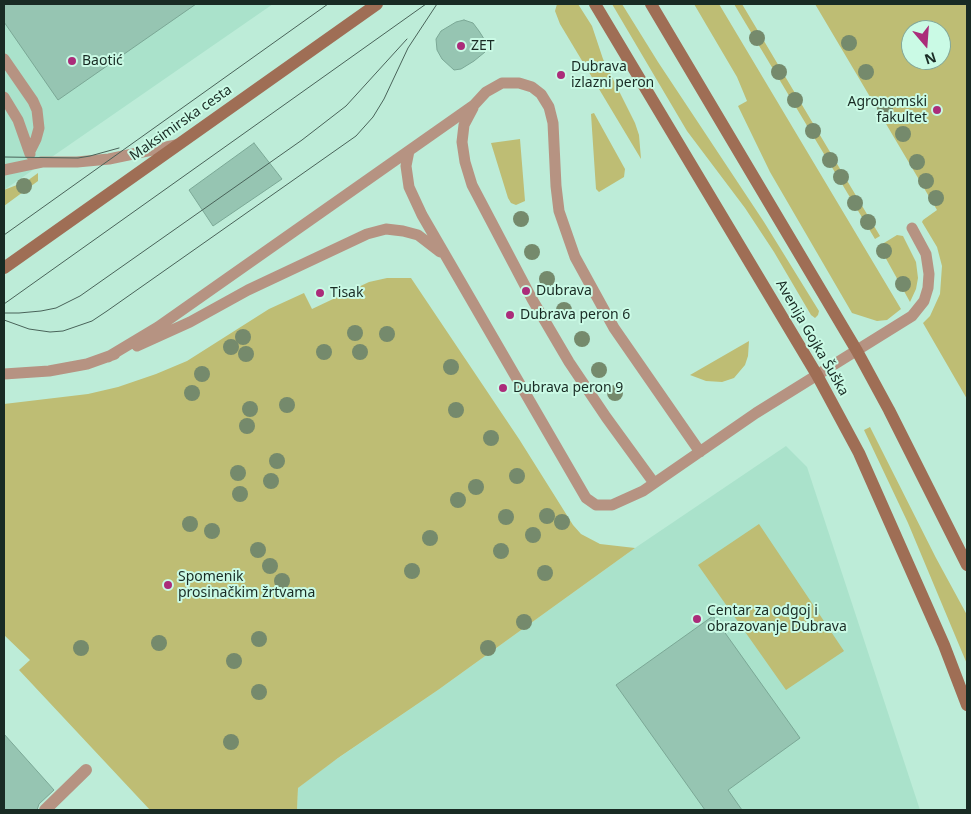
<!DOCTYPE html>
<meta charset="utf-8">
<style>
body{margin:0}
#map{position:relative;width:971px;height:814px;overflow:hidden;background:#bdecd8;font-family:"Noto Sans",sans-serif}
canvas{display:block}
.frame{position:absolute;inset:0;border:5px solid #192b24;pointer-events:none}
.north{position:absolute;left:901px;top:20px;width:50px;height:50px;box-sizing:border-box;background:#cafae5;border:1px solid #83a798;border-radius:50%;rotate:162deg;font-size:14px;font-weight:700;line-height:20px;text-align:center;color:#192b24}
.north::after{content:'';display:block;margin:auto;width:18px;height:22px;background:#ab2c7a;clip-path:polygon(50% 0,100% 100%,50% 72%,0 100%)}
</style>
<div id="map">
<canvas width="971" height="814"></canvas>
<div class="frame"></div>
<div class="north">N</div>
</div>
<script>
const ctx = document.querySelector('canvas').getContext('2d');
ctx.lineJoin = 'round';
function fill(path, color) {
  ctx.fillStyle = color;
  ctx.fill(path, 'evenodd');
}
function toPath(rows) {
  const path = new Path2D();
  for (const r of rows) {
    path.moveTo(r[0], r[1]);
    for (let i = 2; i < r.length; i += 2) path.lineTo(r[i], r[i + 1]);
  }
  return path;
}
function trace(path, color, width, dash) {
  ctx.strokeStyle = color;
  ctx.lineWidth = width;
  ctx.lineCap = dash ? 'butt' : 'round';
  ctx.setLineDash(dash || []);
  ctx.stroke(path);
}
function label(font, color, halo, rows, align = 'center') {
  ctx.font = font + ' "Noto Sans",sans-serif';
  ctx.lineWidth = 4;
  ctx.setLineDash([]);
  ctx.textBaseline = 'middle';
  ctx.strokeStyle = halo;
  ctx.fillStyle = color;
  for (const [text, x, y, turn = 0] of rows) {
    ctx.save();
    ctx.translate(x, y);
    ctx.rotate((+turn || 0) * Math.PI / 180);
    ctx.textAlign = isNaN(turn) ? turn : align;
    if (halo) ctx.strokeText(text, 0, 0);
    ctx.fillText(text, 0, 0);
    ctx.restore();
  }
}
fill(toPath([
 [4,4,273,4,4,190],
 [786,446,807,467,920,810,297,810,298,788,328,765,438,690,635,548]
]), '#aae2cb');
fill(toPath([
 [557,4,578,4,592,26,603,59,635,123,639,135,641,159,560,24,555,11],
 [612,4,622,4,658,62,764,222,819,311,818,315,815,318,811,315,774,252,745,208,687,131],
 [694,4,719,4,901,309,887,320,877,321,852,313,770,172,738,106,747,101,737,77],
 [734,4,742,4,880,236,875,239],
 [815,4,967,4,967,399,923,323,930,316,940,294,942,266,937,247,922,222,923,220,937,210],
 [911,30,941,30,941,60,911,60],
 [594,113,625,169,624,177,599,192,596,189,591,114],
 [520,139,525,201,516,205,511,203,508,198,491,143],
 [38,173,38,181,4,206,4,190,27,181],
 [897,235,903,236,916,262,918,278,916,289,910,302,879,246],
 [387,278,411,278,519,439,573,525,581,534,600,544,635,548,438,690,338,758,298,788,297,810,150,810,19,670,30,660,4,635,4,404,88,394,118,387,156,374,187,361,269,309,304,293,312,309,369,282],
 [749,341,748,356,745,365,734,378,722,382,706,381,690,375],
 [870,427,936,558,967,615,967,664,908,523,864,430],
 [759,524,844,651,786,690,698,565]
]), '#bebd74');
const building = toPath([
 [4,4,196,4,58,100,4,22,4,4],
 [464,20,473,23,479,31,486,42,485,52,474,61,461,69,454,70,442,59,437,50,436,39,441,31,456,22,464,20],
 [254,143,282,179,213,226,189,190,254,143],
 [713,616,800,738,728,790,742,810,705,810,616,685,713,616],
 [4,734,54,790,39,804,37,810,4,810,4,734]
]);
fill(building, '#96c5b2');
trace(building, '#7ba896', 1);
trace(toPath([
 [4,59,33,101,37,110,39,128,36,139,30,151],
 [4,97,18,120,30,154],
 [473,108,464,125,462,142,465,162,472,185,532,299,569,362,606,417,654,483],
 [409,151,406,166,409,187,422,215,586,498,596,505,612,505,643,491,756,413,912,316,924,301,928,288,929,274,926,254,912,228],
 [4,170,42,162,77,162,109,159,176,145],
 [137,346,190,322,248,290,367,234,386,229,403,231,418,235,440,252],
 [108,357,158,327,474,105,486,92,502,83,519,83,532,87,541,94,549,107,553,123,556,186,559,211,575,257,614,328,700,452],
 [4,374,49,371,87,364,115,354]
]), '#b69382', 11);
trace(toPath([
 [45,810,86,770]
]), '#b69382', 12);
trace(toPath([
 [595,4,817,375,859,453,944,645,967,705],
 [651,4,857,351,889,410,967,565],
 [4,268,377,4]
]), '#9f6e55', 12);
trace(toPath([
 [4,157,78,158,90,156,119,148],
 [4,235,328,4],
 [4,304,426,4],
 [4,313,19,313,41,311,56,308,80,296,302,140,346,106,407,39],
 [4,320,29,329,50,332,63,331,92,321,107,311,356,136,373,117,384,99,408,48,437,4]
]), '#496359', 1);
ctx.fillStyle = '#758a6c';
for (const [x, y] of [
 [757,38],
 [849,43],
 [779,72],
 [866,72],
 [795,100],
 [885,108],
 [813,131],
 [903,134],
 [830,160],
 [917,162],
 [841,177],
 [926,181],
 [24,186],
 [936,198],
 [855,203],
 [521,219],
 [868,222],
 [884,251],
 [532,252],
 [547,279],
 [903,284],
 [564,310],
 [355,333],
 [387,334],
 [243,337],
 [582,339],
 [231,347],
 [324,352],
 [360,352],
 [246,354],
 [451,367],
 [599,370],
 [202,374],
 [192,393],
 [615,393],
 [287,405],
 [250,409],
 [456,410],
 [247,426],
 [491,438],
 [277,461],
 [238,473],
 [517,476],
 [271,481],
 [476,487],
 [240,494],
 [458,500],
 [547,516],
 [506,517],
 [562,522],
 [190,524],
 [212,531],
 [533,535],
 [430,538],
 [258,550],
 [501,551],
 [270,566],
 [412,571],
 [545,573],
 [282,581],
 [524,622],
 [259,639],
 [159,643],
 [81,648],
 [488,648],
 [234,661],
 [259,692],
 [231,742]
]) {
  ctx.beginPath();
  ctx.arc(x, y, 8, 0, 2 * Math.PI);
  ctx.fill();
}
for (const [x, y, r, color] of [
 [461,46,5,"#ab2c7a"],
 [72,61,5,"#ab2c7a"],
 [561,75,5,"#ab2c7a"],
 [937,110,5,"#ab2c7a"],
 [526,291,5,"#ab2c7a"],
 [320,293,5,"#ab2c7a"],
 [510,315,5,"#ab2c7a"],
 [503,388,5,"#ab2c7a"],
 [168,585,5,"#ab2c7a"],
 [697,619,5,"#ab2c7a"]
]) {
  const dot = new Path2D();
  dot.arc(x, y, r, 0, 2 * Math.PI);
  ctx.fillStyle = color;
  ctx.fill(dot);
  trace(dot, '#cafae5', 2);
}
label('14px', '#192b24', '#cafae5', [
 ["ZET",471,46],
 ["Baotić",82,61],
 ["Dubrava",571,67],
 ["izlazni peron",571,83],
 ["Agronomski",927,102,"right"],
 ["fakultet",927,118,"right"],
 ["Dubrava",536,291],
 ["Tisak",330,293],
 ["Dubrava peron 6",520,315],
 ["Dubrava peron 9",513,388],
 ["Spomenik",178,577],
 ["prosinačkim žrtvama",178,593],
 ["Centar za odgoj i",707,611],
 ["obrazovanje Dubrava",707,627]
], 'left');
label('14px', '#192b24', '#cafae5', [
 ["Maksimirska cesta",181,123,-35],
 ["Avenija Gojka Šuška",812,338,60]
]);
</script>
